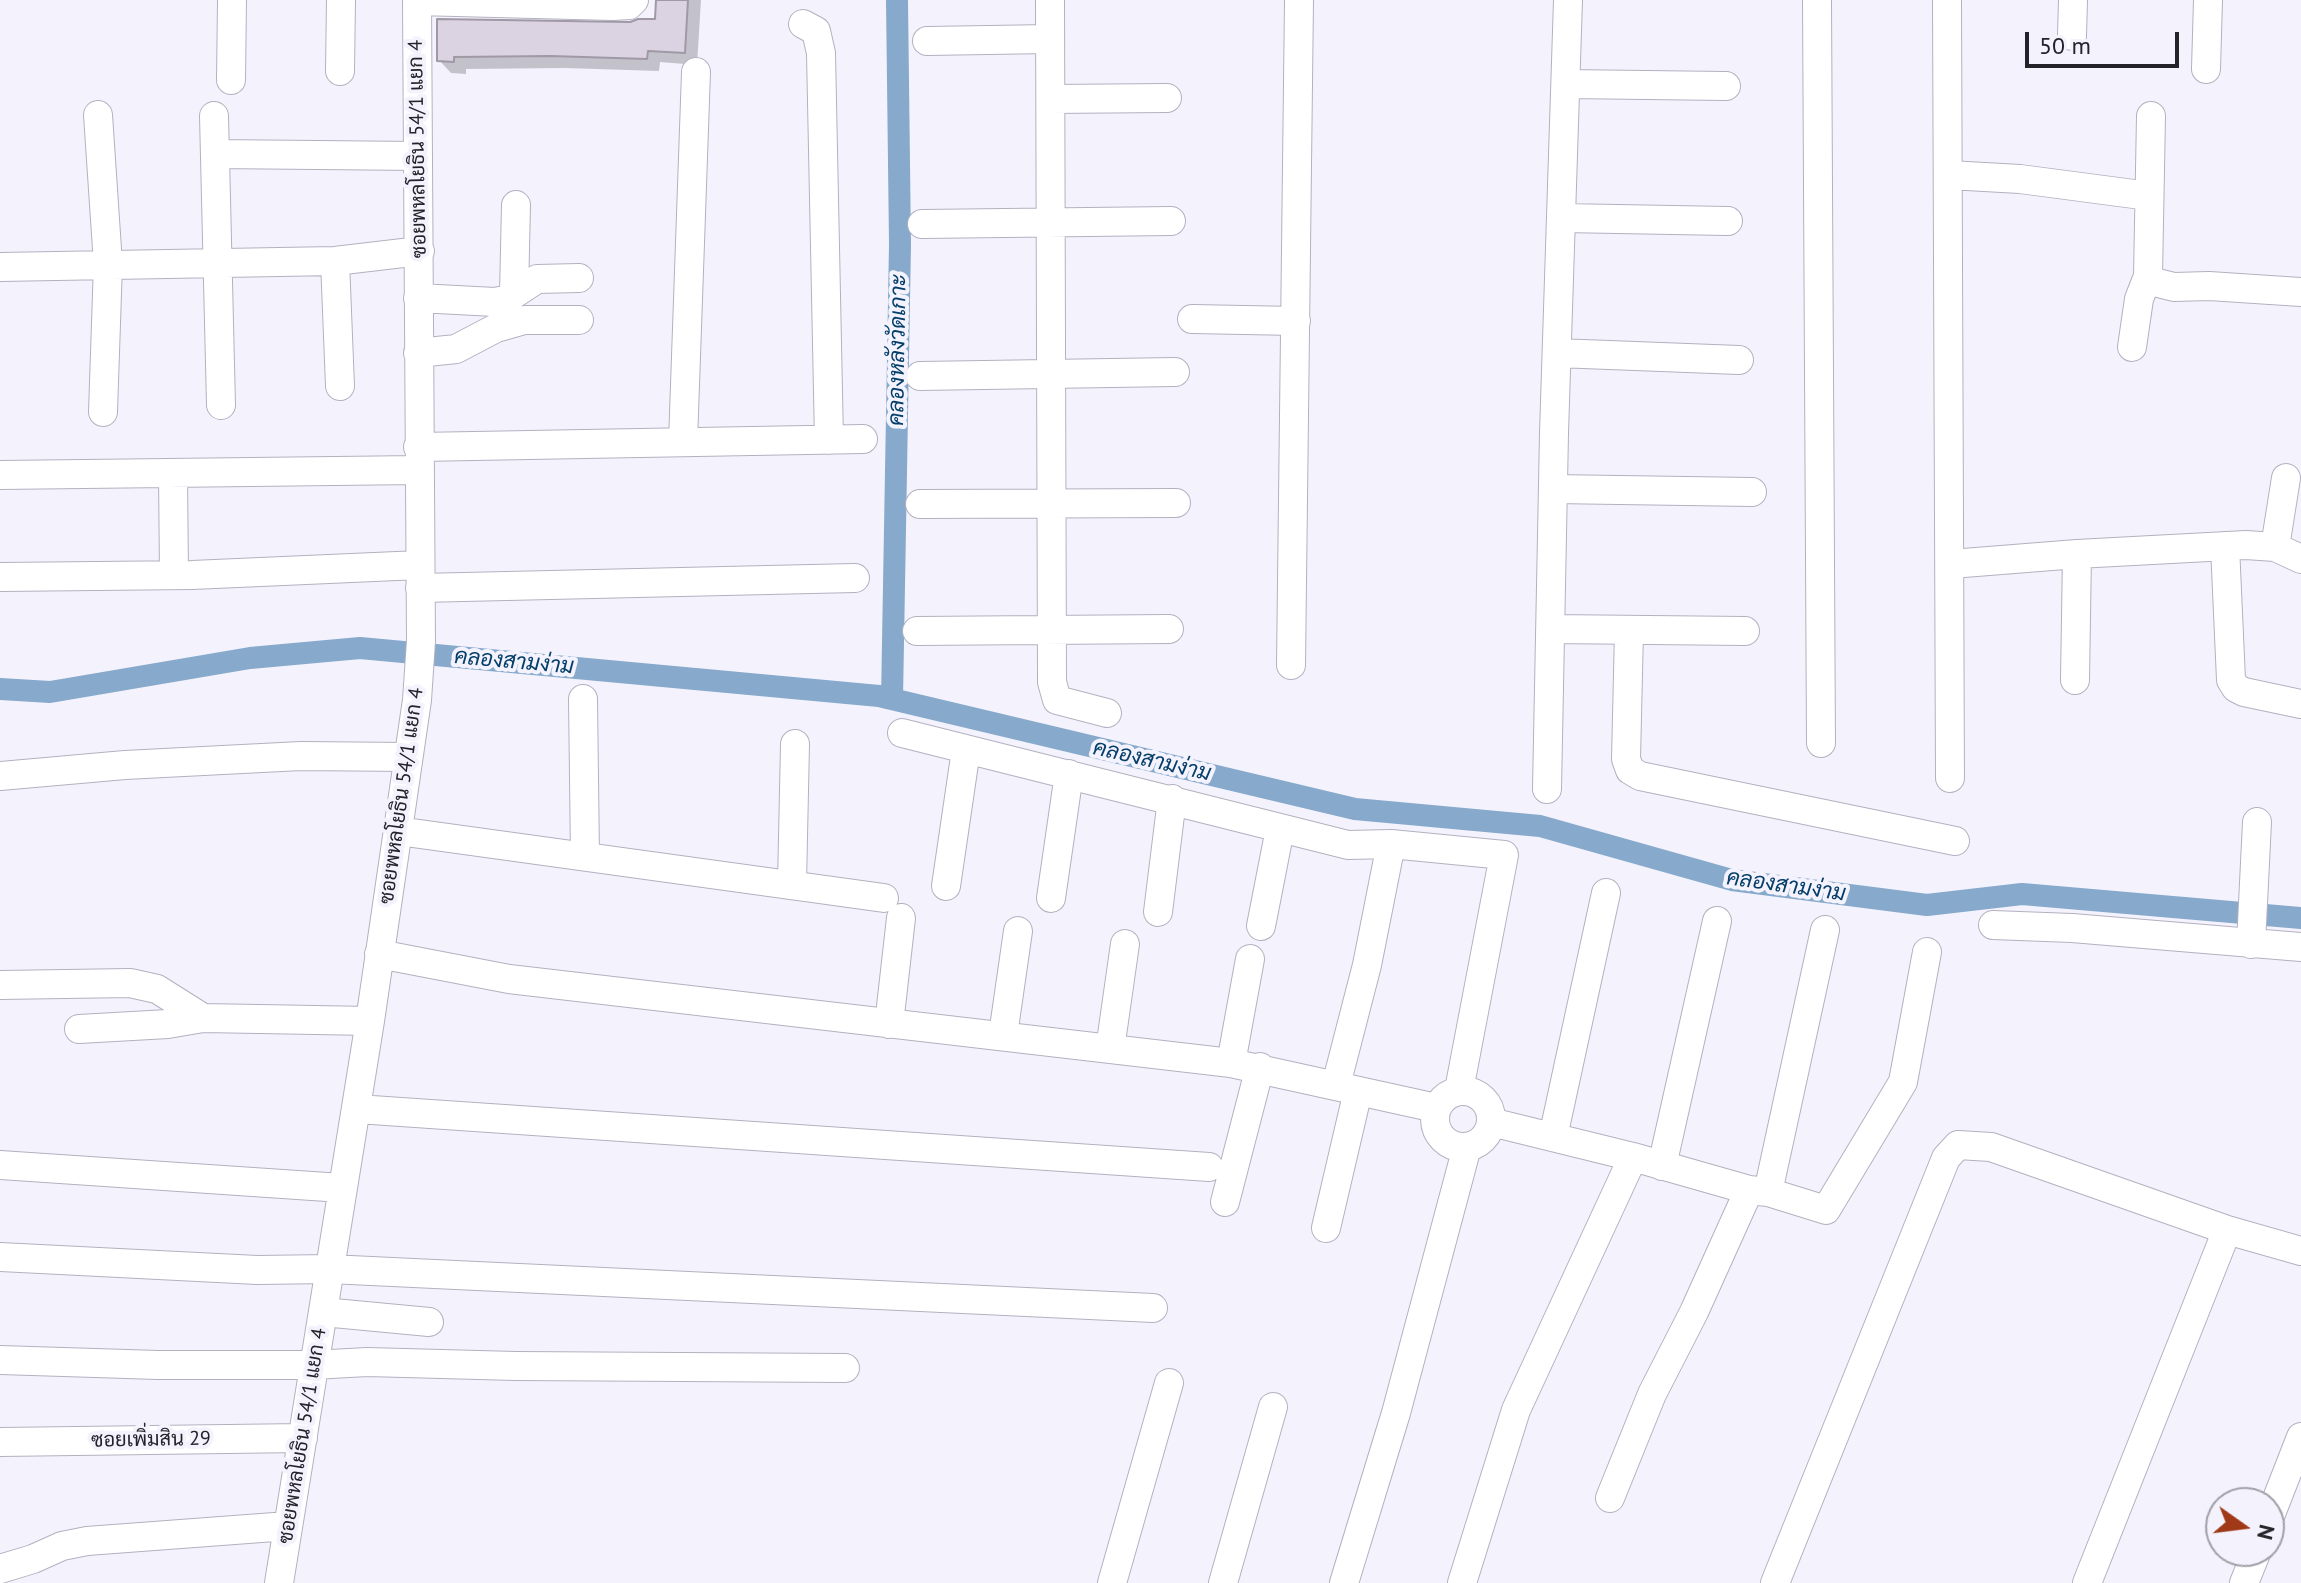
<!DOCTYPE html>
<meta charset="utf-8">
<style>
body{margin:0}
#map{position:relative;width:2301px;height:1583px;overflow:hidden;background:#f4f3fd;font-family:"PT Sans",sans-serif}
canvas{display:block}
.north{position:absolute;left:2205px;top:1487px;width:80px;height:80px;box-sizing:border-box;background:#f4f3fd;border:2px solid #a1a0a8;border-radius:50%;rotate:104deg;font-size:22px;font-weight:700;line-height:32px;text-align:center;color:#242329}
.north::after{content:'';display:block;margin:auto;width:28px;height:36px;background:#a03917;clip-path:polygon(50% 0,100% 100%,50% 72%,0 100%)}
.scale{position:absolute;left:2025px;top:32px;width:154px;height:36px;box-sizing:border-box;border:4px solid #242329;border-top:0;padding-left:10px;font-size:24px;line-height:28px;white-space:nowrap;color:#242329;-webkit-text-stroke:6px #f4f3fd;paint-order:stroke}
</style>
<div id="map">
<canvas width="2301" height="1583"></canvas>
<div class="north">N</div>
<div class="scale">50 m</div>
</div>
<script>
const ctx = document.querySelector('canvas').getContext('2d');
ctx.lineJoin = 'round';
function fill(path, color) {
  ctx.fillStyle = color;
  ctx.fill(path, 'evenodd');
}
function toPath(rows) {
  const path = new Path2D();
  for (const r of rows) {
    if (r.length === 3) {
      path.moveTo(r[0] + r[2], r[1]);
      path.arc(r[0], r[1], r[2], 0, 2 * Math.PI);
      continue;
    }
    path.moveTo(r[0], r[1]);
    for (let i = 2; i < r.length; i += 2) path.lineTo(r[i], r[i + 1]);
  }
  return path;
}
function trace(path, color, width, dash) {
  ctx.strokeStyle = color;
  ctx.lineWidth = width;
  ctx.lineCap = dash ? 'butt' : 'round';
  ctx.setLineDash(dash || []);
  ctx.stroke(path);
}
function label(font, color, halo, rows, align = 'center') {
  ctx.font = font + ' "PT Sans",Sarabun,sans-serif';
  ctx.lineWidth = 8;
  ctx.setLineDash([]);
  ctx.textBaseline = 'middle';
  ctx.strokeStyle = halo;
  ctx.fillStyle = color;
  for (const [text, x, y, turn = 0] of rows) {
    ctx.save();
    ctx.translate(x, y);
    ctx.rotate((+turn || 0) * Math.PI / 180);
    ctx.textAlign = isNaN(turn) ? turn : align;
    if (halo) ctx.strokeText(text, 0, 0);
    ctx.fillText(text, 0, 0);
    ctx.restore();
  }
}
fill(toPath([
 [658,0,701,0,697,65,660,62,659,71,565,68,466,69,466,74,451,73,439,60,439,21,613,25,657,21]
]), '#0003');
trace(toPath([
 [0,689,50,692,250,658,360,648,879,696,1355,809,1540,826,1732,880,1927,905,2022,894,2301,918],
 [892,699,900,244,897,0]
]), '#87a9cb', 22);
const building = toPath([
 [656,0,688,0,685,53,648,51,647,59,551,56,454,57,454,62,437,61,437,19,630,22,638,19,655,19,656,0]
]);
fill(building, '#dbd3e1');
trace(building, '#a098a5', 2);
const minor = toPath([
 [1050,0,1052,682,1057,700,1107,713],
 [1817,0,1821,743],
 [1947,0,1950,778],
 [417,1,613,6,629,5,634,0],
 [803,24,816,31,821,53,829,440],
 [2072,36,2073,0],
 [927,41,1050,39],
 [2206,69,2208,0],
 [340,71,341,0],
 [231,80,232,0],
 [1566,84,1726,86],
 [1051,99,1167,98],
 [98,115,108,264,103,412],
 [214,116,221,405],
 [2151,116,2148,276,2154,282,2174,287,2209,286,2301,292],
 [215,154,418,156],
 [1949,175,2020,179,2149,196],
 [1562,218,1728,221],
 [922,224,1171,221],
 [335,261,340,386],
 [0,267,335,261,420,251],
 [514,293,516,205],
 [418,298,495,302,505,300,537,279,579,278],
 [1192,319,1296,321],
 [2132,347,2139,299,2148,276],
 [418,353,456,349,496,328,524,320,579,320],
 [1557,353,1739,360],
 [920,376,1175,372],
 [683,442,696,72],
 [418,447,863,439],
 [173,474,174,575],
 [0,475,418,470],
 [1553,489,1752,492],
 [920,504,1176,503],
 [2225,546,2231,680,2236,688,2244,692,2301,704],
 [2275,547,2286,478],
 [1951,564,2077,554,2246,545,2275,547,2301,559],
 [0,577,192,575,420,565],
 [420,588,855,578],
 [1551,629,1745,631],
 [917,631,1169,629],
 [1629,631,1626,759,1630,770,1640,776,1955,841],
 [1291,665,1299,0],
 [2075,680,2077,554],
 [583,699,585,856],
 [902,733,1348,845,1391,844,1367,965,1336,1085],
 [0,776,125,765,301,756,407,757],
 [1547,789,1554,433,1568,0],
 [398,831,884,898],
 [1391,844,1504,855,1459,1090],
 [792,884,795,744],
 [946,886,966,750],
 [1051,898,1069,774],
 [1158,912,1172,799],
 [1993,925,2072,928,2301,947],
 [1261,926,1280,829],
 [2251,944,2257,822],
 [379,954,509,979,1231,1063,1436,1108],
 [0,985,130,983,157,989,203,1018],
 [889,1024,901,918],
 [79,1029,168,1024,203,1018,370,1021],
 [1003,1035,1018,931],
 [1110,1049,1125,944],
 [1231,1063,1250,959],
 [1463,1119,28],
 [357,1109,1209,1167],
 [1491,1122,1633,1157,1749,1190,1768,1192,1826,1210,1903,1082,1927,952],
 [1553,1137,1606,893],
 [0,1165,342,1188],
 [1662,1166,1717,921],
 [1768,1192,1825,930],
 [1225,1202,1260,1067],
 [1326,1228,1358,1091],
 [0,1257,257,1270,329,1269,1153,1308],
 [323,1312,429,1322],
 [0,1360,158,1365,313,1365,367,1362,516,1366,845,1368],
 [0,1442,303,1438],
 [1610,1498,1652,1394,1694,1312,1749,1190],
 [2269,1519,2301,1437],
 [0,1569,33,1559,62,1546,87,1541,288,1526],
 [279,1583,370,1021,417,700,421,641,417,0],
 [1112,1583,1169,1383],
 [1223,1583,1273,1407],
 [1344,1583,1396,1413,1467,1147],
 [1462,1583,1516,1410,1633,1157],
 [1775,1583,1946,1158,1958,1145,1991,1147,2227,1230,2301,1251],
 [2087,1583,2227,1230],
 [2244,1583,2257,1551]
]);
trace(minor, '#b3b1c0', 30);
trace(minor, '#fff', 28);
label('20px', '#242329', '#f4f3fd', [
 ["ซอยพหลโยธิน 54/1 แยก 4",418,149,-91],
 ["ซอยพหลโยธิน 54/1 แยก 4",402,796,-82],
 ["ซอยพหลโยธิน 54/1 แยก 4",303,1436,-81],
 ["ซอยเพิ่มสิน 29",151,1440,-1]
]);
label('italic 22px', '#043e69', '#f4f3fd', [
 ["คลองหลังวัดเกาะ",898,350,-89],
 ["คลองสามง่าม",514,662,5],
 ["คลองสามง่าม",1152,761,13],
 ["คลองสามง่าม",1786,886,8]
]);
</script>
